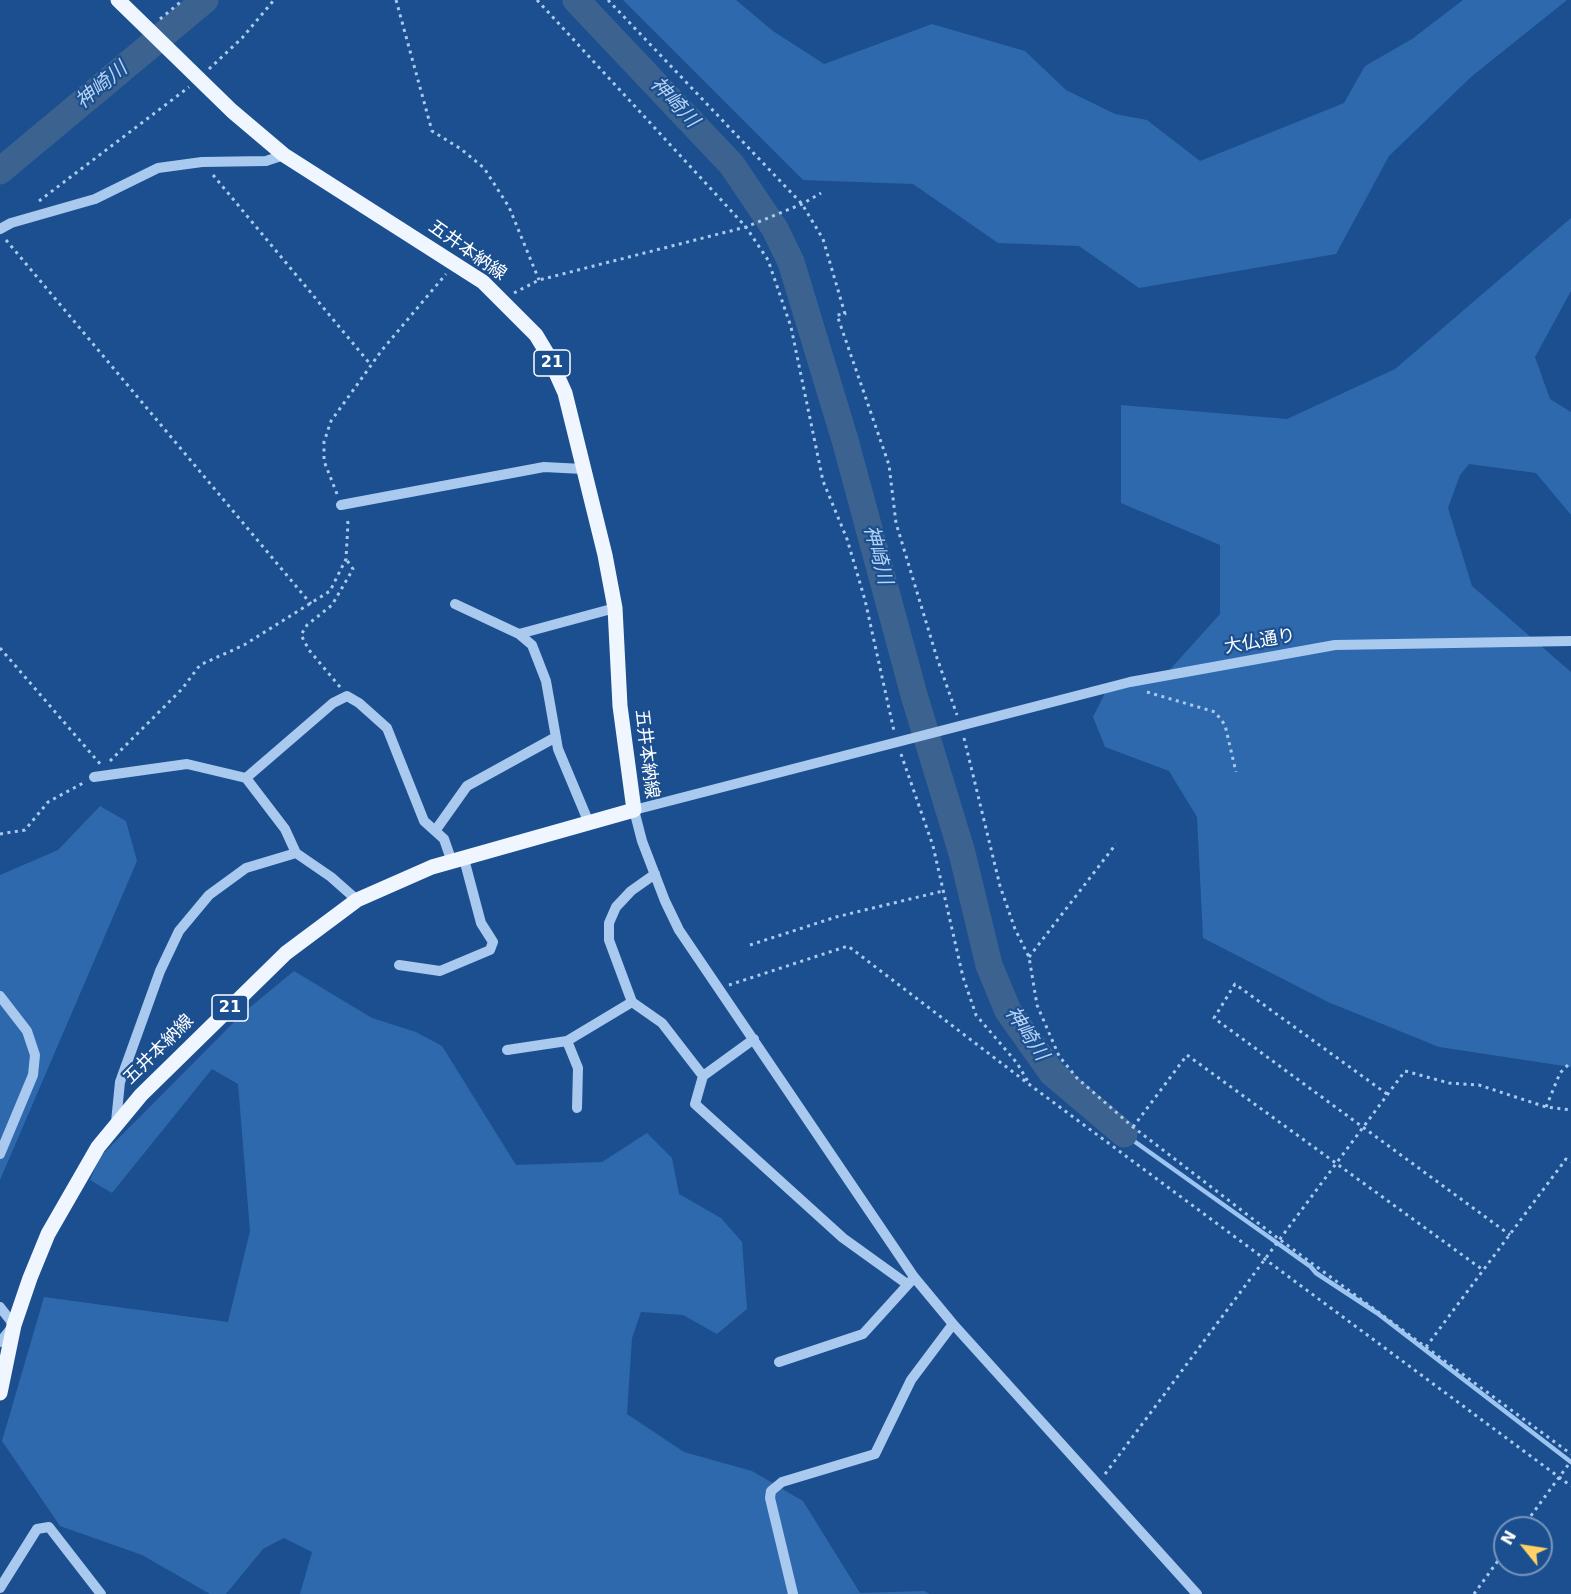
<!DOCTYPE html>
<meta charset="utf-8">
<style>
body{margin:0}
#map{position:relative;width:1571px;height:1594px;overflow:hidden;background:#1b4f8f;font-family:"DejaVu Sans",sans-serif}
canvas{display:block}
.north{position:absolute;left:1493px;top:1516px;width:60px;height:60px;box-sizing:border-box;background:#1b4f8f;border:2px solid #7695bc;border-radius:50%;rotate:300deg;font-size:16px;font-weight:700;line-height:24px;text-align:center;color:#fff}
.north::after{content:'';display:block;margin:auto;width:21px;height:27px;background:#ffd166;clip-path:polygon(50% 0,100% 100%,50% 72%,0 100%)}
</style>
<div id="map">
<canvas width="1571" height="1594"></canvas>
<div class="north">N</div>
</div>
<script>
const ctx = document.querySelector('canvas').getContext('2d');
ctx.lineJoin = 'round';
function fill(path, color) {
  ctx.fillStyle = color;
  ctx.fill(path, 'evenodd');
}
function toPath(rows) {
  const path = new Path2D();
  for (const r of rows) {
    path.moveTo(r[0], r[1]);
    for (let i = 2; i < r.length; i += 2) path.lineTo(r[i], r[i + 1]);
  }
  return path;
}
function trace(path, color, width, dash) {
  ctx.strokeStyle = color;
  ctx.lineWidth = width;
  ctx.lineCap = dash ? 'butt' : 'round';
  ctx.setLineDash(dash || []);
  ctx.stroke(path);
}
function label(font, color, halo, rows, align = 'center') {
  ctx.font = font + ' "DejaVu Sans","Noto Sans JP",sans-serif';
  ctx.lineWidth = 4.5;
  ctx.setLineDash([]);
  ctx.textBaseline = 'middle';
  ctx.strokeStyle = halo;
  ctx.fillStyle = color;
  for (const [text, x, y, turn = 0] of rows) {
    ctx.save();
    ctx.translate(x, y);
    ctx.rotate((+turn || 0) * Math.PI / 180);
    ctx.textAlign = isNaN(turn) ? turn : align;
    if (halo) ctx.strokeText(text, 0, 0);
    ctx.fillText(text, 0, 0);
    ctx.restore();
  }
}
fill(toPath([
 [623,0,736,0,773,31,824,64,932,24,1025,51,1066,90,1115,114,1147,120,1200,161,1344,103,1365,66,1412,39,1463,0,1567,0,1471,77,1389,156,1336,254,1139,288,1079,246,998,243,913,184,803,180],
 [1571,218,1571,291,1535,357,1550,399,1571,412,1571,515,1536,473,1469,464,1460,475,1448,508,1472,586,1571,672,1571,1067,1439,1047,1328,1002,1203,938,1197,817,1169,771,1105,747,1093,717,1105,693,1165,675,1220,614,1220,545,1121,503,1121,405,1287,419,1395,369],
 [100,806,126,821,137,861,0,1180,0,875,58,850],
 [294,971,372,1018,416,1032,442,1046,516,1165,602,1162,647,1133,672,1158,679,1194,721,1218,742,1242,747,1309,717,1334,683,1315,641,1312,632,1338,627,1414,684,1452,752,1471,803,1501,860,1593,924,1591,930,1594,300,1594,312,1552,284,1538,263,1549,226,1594,210,1594,142,1555,60,1526,2,1441,44,1297,228,1322,250,1231,238,1084,212,1069,112,1193,90,1180,100,1157,243,1013]
]), '#2e69ad');
trace(toPath([
 [1124,1134,1311,1267,1316,1273,1377,1313,1571,1462]
]), '#9cc4f0', 4.5);
trace(toPath([
 [576,0,732,165,775,229,791,262,845,440,914,695,962,853,989,965,1008,1011,1052,1073,1124,1134],
 [0,171,205,0]
]), '#3c6290', 27);
trace(toPath([
 [396,0,432,131,461,149,484,168,509,207,539,280],
 [537,0,746,227,768,260,791,327,823,481,847,539,865,600,894,731],
 [608,0,802,204,823,239,845,314,837,315,889,465,896,523,937,658,957,715],
 [160,19,183,0],
 [209,69,242,38,274,0],
 [213,175,371,365],
 [39,201,189,87],
 [6,240,311,604],
 [514,293,539,280,746,227,802,204,821,193],
 [337,494,324,461,324,442,331,421,382,350,446,274],
 [0,648,101,765],
 [340,687,309,650,301,635,307,625,332,605,353,569,346,559],
 [1147,692,1215,712,1225,725,1236,772],
 [964,738,1000,886,1015,929,1029,957,1037,1005,1059,1056,1077,1078,1133,1127,1279,1239,1571,1454],
 [901,754,933,846,963,977,976,1015,1017,1063,1030,1085],
 [110,761,182,689,200,665,244,645,330,591,346,559,348,523,346,517],
 [0,834,25,830,48,802,85,782],
 [750,945,836,917,943,891],
 [1029,957,1116,844],
 [729,985,848,946,1030,1085,1571,1486],
 [1387,1094,1235,984,1214,1018,1510,1235],
 [1546,1107,1560,1073,1571,1062],
 [1133,1127,1187,1055,1483,1270],
 [1426,1347,1566,1159,1571,1162],
 [1105,1474,1405,1071,1449,1083,1479,1085,1546,1107,1571,1110],
 [1522,1528,1571,1461],
 [1474,1594,1505,1551]
]), '#a9c9ee', 3, [3, 4.5]);
trace(toPath([
 [0,229,11,223,95,199,158,168,202,162,266,161,284,155],
 [341,505,544,467,583,469],
 [455,604,519,634,532,645,546,681,558,749,589,823],
 [519,634,615,608],
 [94,777,187,764,246,778,285,829,296,853],
 [246,778,333,703,347,696,359,703,387,728,424,821,444,839,452,862],
 [435,831,467,786,556,737],
 [655,874,631,891,616,907,609,923,609,940,632,1002,662,1023,703,1076],
 [399,965,440,971,490,950,493,942,481,923,464,859],
 [0,996,27,1031,35,1055,33,1075,0,1154],
 [754,1039,703,1076,695,1104,843,1238,907,1284],
 [567,1041,578,1068,577,1108],
 [507,1050,567,1041,632,1002],
 [116,1122,120,1082,160,971,179,931,209,895,246,868,296,853,331,877,357,900],
 [0,1307,14,1325,0,1342],
 [779,1362,863,1334,912,1280],
 [0,1588,37,1529,49,1527,101,1594],
 [793,1594,770,1498,771,1491,782,1482,875,1454,911,1380,953,1324],
 [1197,1594,953,1324,914,1277,679,930,665,901,642,841,634,810,1130,682,1335,645,1571,641]
]), '#a9c9ee', 10);
trace(toPath([
 [0,1393,14,1325,30,1278,48,1234,98,1147,141,1095,286,953,357,900,432,867,634,810,620,706,615,608,605,555,565,393,548,355,536,335,483,282,284,155,232,111,118,0]
]), '#f0f6ff', 15);
for (const [x, y, w] of [
 [552,363,36],
 [230,1008,36]
]) {
  const box = new Path2D();
  box.roundRect(x - w / 2, y - 13, w, 26, 4.5);
  ctx.fillStyle = '#1b4f8f';
  ctx.fill(box);
  trace(box, '#fff', 1.5);
}
label('bold 16px', '#fff', null, [
 ["21",552,363],
 ["21",230,1008]
]);
label('18px', '#fff', '#1b4f8f', [
 ["五井本納線",467,251,35],
 ["大仏通り",1260,642,-10],
 ["五井本納線",646,754,83],
 ["五井本納線",159,1050,-45]
]);
label('italic 20px', '#b5d3f5', '#1b4f8f', [
 ["神崎川",102,86,-40],
 ["神崎川",674,103,47],
 ["神崎川",877,555,75],
 ["神崎川",1026,1034,56]
]);
</script>
